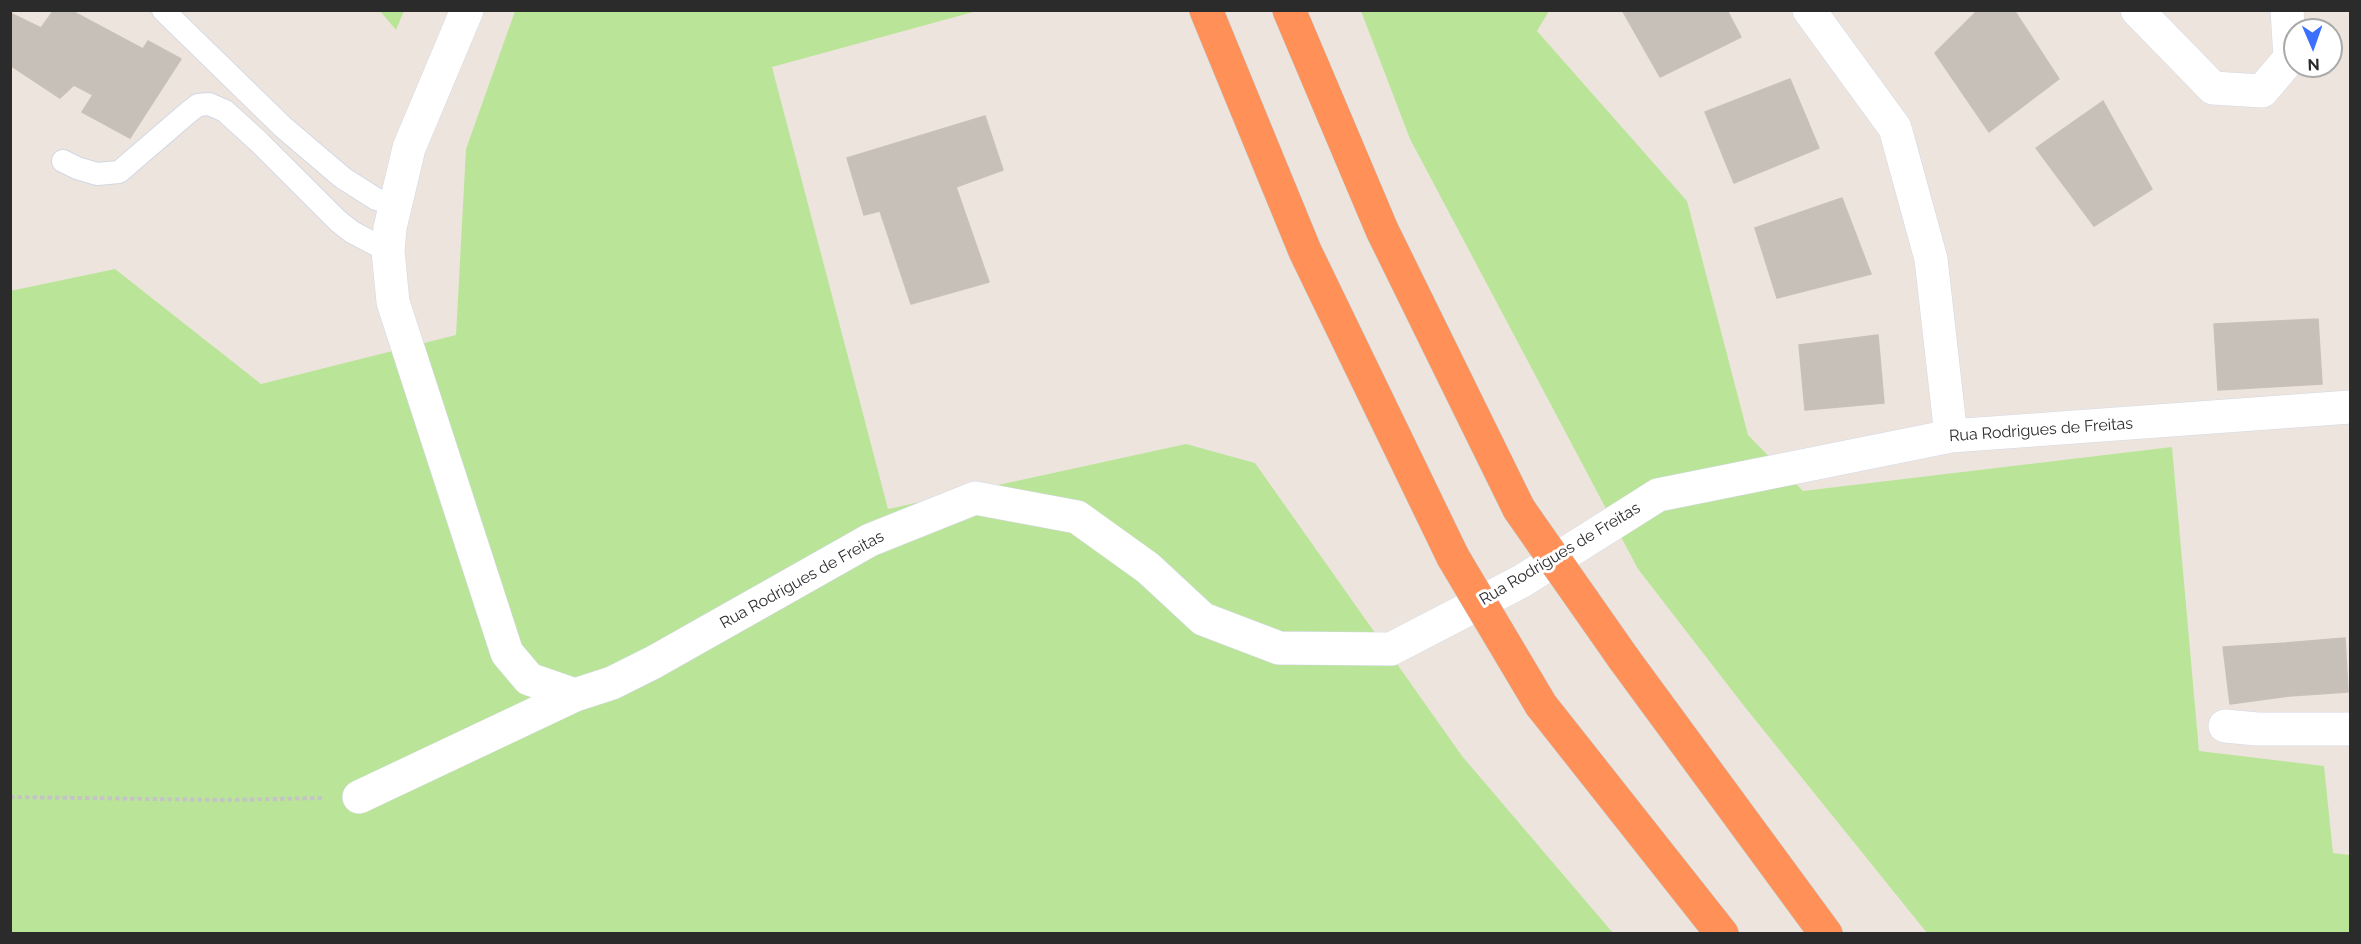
<!DOCTYPE html>
<style>
body{margin:0}
#map{position:relative;width:2361px;height:944px;overflow:hidden;background:#ede5dd;font-family:Raleway,sans-serif}
canvas{display:block}
.frame{position:absolute;inset:0;border:12px solid #2b2b2b;pointer-events:none}
.north{position:absolute;left:2283px;top:18px;width:60px;height:60px;box-sizing:border-box;background:#fff;border:2px solid #aaa;border-radius:50%;rotate:178deg;font-size:16px;font-weight:700;line-height:24px;text-align:center;color:#2b2b2b}
.north::after{content:'';display:block;margin:auto;width:21px;height:27px;background:#3a70fd;clip-path:polygon(50% 0,100% 100%,50% 72%,0 100%)}
</style>
<div id="map">
<canvas width="2361" height="944"></canvas>
<div class="frame"></div>
<div class="north">N</div>
</div>
<script>
const ctx = document.querySelector('canvas').getContext('2d');
ctx.lineJoin = 'round';
function fill(path, color) {
  ctx.fillStyle = color;
  ctx.fill(path, 'evenodd');
}
function toPath(rows) {
  const path = new Path2D();
  for (const r of rows) {
    path.moveTo(r[0], r[1]);
    for (let i = 2; i < r.length; i += 2) path.lineTo(r[i], r[i + 1]);
  }
  return path;
}
function trace(path, color, width, dash) {
  ctx.strokeStyle = color;
  ctx.lineWidth = width;
  ctx.lineCap = dash ? 'butt' : 'round';
  ctx.setLineDash(dash || []);
  ctx.stroke(path);
}
function label(font, color, halo, rows, align = 'center') {
  ctx.font = font + ' Raleway,sans-serif';
  ctx.lineWidth = 6;
  ctx.setLineDash([]);
  ctx.textBaseline = 'middle';
  ctx.strokeStyle = halo;
  ctx.fillStyle = color;
  for (const [text, x, y, turn = 0] of rows) {
    ctx.save();
    ctx.translate(x, y);
    ctx.rotate((+turn || 0) * Math.PI / 180);
    ctx.textAlign = isNaN(turn) ? turn : align;
    if (halo) ctx.strokeText(text, 0, 0);
    ctx.fillText(text, 0, 0);
    ctx.restore();
  }
}
fill(toPath([
 [380,11,404,11,396,30],
 [515,11,977,11,772,67,888,509,1186,444,1255,463,1462,756,1613,933,11,933,10,291,115,269,261,384,456,335,466,149],
 [1361,11,1549,11,1537,31,1687,201,1748,435,1803,491,2172,447,2199,751,2324,766,2333,853,2350,855,2350,933,1927,933,1744,706,1638,569,1410,139]
]), '#bae599');
const building = toPath([
 [54,10,70,10,143,49,148,41,181,59,130,138,82,112,93,95,74,85,60,98,10,65,10,13,41,28,54,10],
 [1622,10,1727,10,1741,37,1660,77,1622,10],
 [1978,10,2014,10,2059,79,1989,132,1935,53,1978,10],
 [1790,79,1819,148,1734,183,1705,112,1790,79],
 [2103,101,2152,189,2094,226,2036,148,2103,101],
 [985,116,1003,170,956,187,989,282,911,304,880,211,864,215,847,158,985,116],
 [1842,198,1871,274,1777,298,1755,228,1842,198],
 [2318,319,2322,384,2218,390,2214,324,2318,319],
 [1878,335,1884,403,1805,410,1799,345,1878,335],
 [2345,638,2348,692,2289,696,2285,643,2345,638],
 [2285,643,2289,696,2230,704,2223,647,2285,643]
]);
fill(building, '#c6c0b9');
trace(building, '#c9c1b7', 1.5);
const service = toPath([
 [163,10,283,127,343,178,376,199,396,205],
 [63,161,77,168,97,174,119,172,190,111,198,105,209,104,225,111,259,142,338,221,352,232,388,251]
]);
const minor = toPath([
 [467,10,409,148,390,228,388,251,393,302,507,653,529,679,575,695,612,683,654,662,870,540,975,498,1077,517,1148,568,1203,619,1279,648,1391,649,1522,581,1658,495,1951,436,2350,407],
 [1809,10,1895,128,1931,259,1951,436],
 [2137,10,2213,88,2262,91,2290,58,2287,10],
 [2225,726,2257,729,2350,729],
 [359,797,575,695]
]);
const motorway = toPath([
 [1206,10,1305,251,1453,557],
 [1289,10,1382,230,1519,509],
 [1624,659,1826,934],
 [1541,705,1722,934]
]);
trace(service, '#d2d7e4', 24);
trace(minor, '#d2d7e4', 34);
trace(motorway, '#c4c4c4', 34);
trace(toPath([
 [10,797,225,800,325,798]
]), '#c4c4c4', 4, [4.5, 3]);
trace(service, '#fff', 22);
trace(minor, '#fff', 33);
trace(motorway, '#ff9057', 33);
const motorwayBridge = toPath([
 [1519,509,1624,659],
 [1453,557,1541,705]
]);
trace(motorwayBridge, '#c4c4c4', 34, []);
trace(motorwayBridge, '#ff9057', 33);
label('16px', '#2b2b2b', '#fff', [
 ["Rua Rodrigues de Freitas",2041,430,-4],
 ["Rua Rodrigues de Freitas",1560,554,-31],
 ["Rua Rodrigues de Freitas",802,580,-29]
]);
</script>
